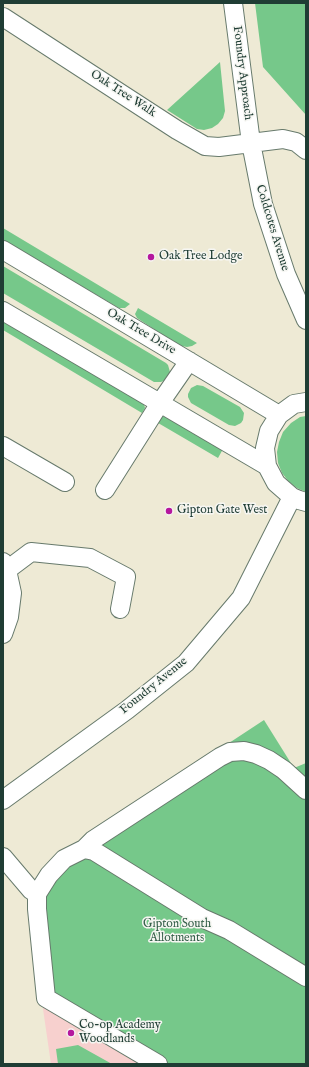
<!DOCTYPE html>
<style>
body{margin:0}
#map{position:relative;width:309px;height:1067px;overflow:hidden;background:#eeead5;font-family:"IM FELL English",serif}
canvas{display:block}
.frame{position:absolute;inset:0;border:4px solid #1f3d34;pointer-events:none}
</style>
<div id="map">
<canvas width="309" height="1067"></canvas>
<div class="frame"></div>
</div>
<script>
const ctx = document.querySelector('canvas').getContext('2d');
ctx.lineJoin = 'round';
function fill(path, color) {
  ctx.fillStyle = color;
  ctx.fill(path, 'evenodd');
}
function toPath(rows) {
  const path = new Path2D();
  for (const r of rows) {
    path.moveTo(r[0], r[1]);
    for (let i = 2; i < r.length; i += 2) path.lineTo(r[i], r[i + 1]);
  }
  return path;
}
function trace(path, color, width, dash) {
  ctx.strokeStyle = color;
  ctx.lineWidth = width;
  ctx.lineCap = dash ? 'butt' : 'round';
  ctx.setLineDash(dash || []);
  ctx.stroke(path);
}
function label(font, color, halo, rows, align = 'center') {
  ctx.font = font + ' "IM FELL English",serif';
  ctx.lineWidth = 3;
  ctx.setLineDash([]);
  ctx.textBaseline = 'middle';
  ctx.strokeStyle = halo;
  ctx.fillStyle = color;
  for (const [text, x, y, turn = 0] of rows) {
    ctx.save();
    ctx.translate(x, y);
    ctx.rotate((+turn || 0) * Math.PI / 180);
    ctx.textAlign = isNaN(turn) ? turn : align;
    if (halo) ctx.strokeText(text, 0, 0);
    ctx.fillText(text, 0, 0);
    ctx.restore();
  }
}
fill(toPath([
 [42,1002,148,1064,51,1064]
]), '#f7d0ce');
fill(toPath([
 [255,3,306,3,306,115,263,67],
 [220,62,225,111,223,118,218,124,212,128,204,130,197,129,167,110],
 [3,228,130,304,125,308,119,308,3,240],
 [3,266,166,363,168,365,170,372,167,379,161,382,154,382,3,293],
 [138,308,197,343,192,346,187,347,182,346,177,344,137,318,135,314],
 [3,319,144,404,145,408,142,413,3,330],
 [197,385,203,386,240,407,244,413,243,420,241,423,235,426,229,425,191,403,188,397,188,394,191,388],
 [159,416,167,417,223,449,218,458,153,420],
 [306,416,306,492,297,488,289,482,282,473,278,463,277,452,279,442,283,432,291,423,300,417],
 [264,720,294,768,306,763,306,1064,148,1064,42,1002,31,890,80,841],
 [78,1045,112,1064,58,1064,56,1049]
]), '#76c88a');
const minor = toPath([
 [233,3,251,143,263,204,286,274,306,320],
 [3,17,177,130,205,146,219,147,283,139,296,142,306,150],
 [3,250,279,415],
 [3,311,267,466],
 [306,402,294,404,279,415,269,431,265,448,267,466,276,483,292,497,299,500,306,502],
 [3,446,65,482],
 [105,490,160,403,189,361],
 [3,562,7,570,12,593,9,617,3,634],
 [7,570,31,552,90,558,126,577,120,609],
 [3,800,127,710,186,663,241,598,292,497],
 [84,849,93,840,220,757,230,752,244,751,256,754,269,760,284,770,306,790],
 [3,857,31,890,37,894],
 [158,1064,46,998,37,909,37,894,49,875,64,859,84,849,94,851,202,918,229,930,306,977]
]);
trace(minor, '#677a6c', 20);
trace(minor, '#fff', 18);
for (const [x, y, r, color] of [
 [151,257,4,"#b5179e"],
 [169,511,4,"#b5179e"],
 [71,1033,4,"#b5179e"]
]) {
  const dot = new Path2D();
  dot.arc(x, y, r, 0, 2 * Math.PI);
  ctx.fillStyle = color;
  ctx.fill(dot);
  trace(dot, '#f6f6f2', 1.5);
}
label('12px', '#1f3d34', '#f6f6f2', [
 ["Foundry Approach",242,73,83],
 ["Oak Tree Walk",123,94,33],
 ["Coldcotes Avenue",272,228,73],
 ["Oak Tree Drive",141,332,31],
 ["Foundry Avenue",154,686,-39]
]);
label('12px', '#1f3d34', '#f6f6f2', [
 ["Oak Tree Lodge",159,257],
 ["Gipton Gate West",177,511],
 ["Co-op Academy",79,1026],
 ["Woodlands",79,1040]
], 'left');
label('12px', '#35604a', '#f6f6f2', [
 ["Gipton South",177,925],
 ["Allotments",177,939]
]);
</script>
